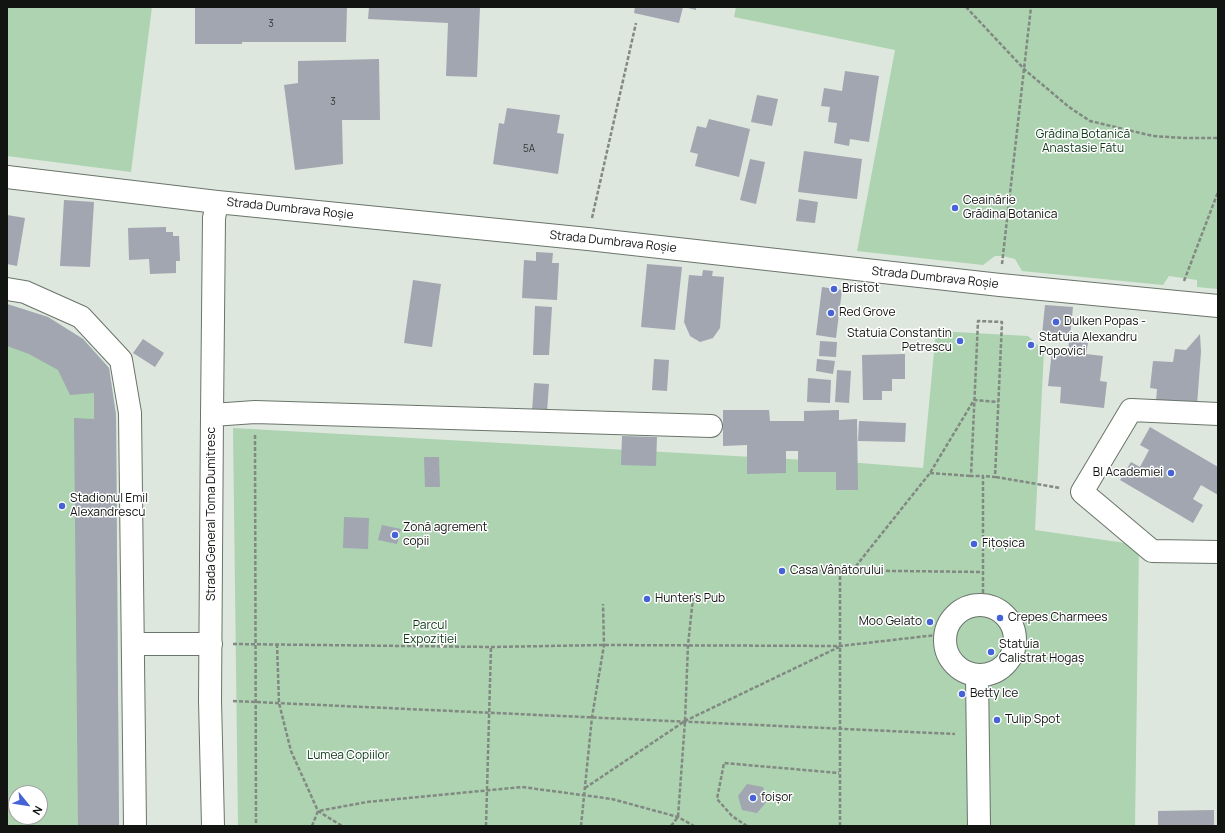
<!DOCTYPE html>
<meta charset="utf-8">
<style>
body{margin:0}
#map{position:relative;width:1225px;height:833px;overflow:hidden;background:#dde7dd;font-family:Manrope,sans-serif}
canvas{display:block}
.frame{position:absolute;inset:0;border:8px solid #111411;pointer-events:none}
.north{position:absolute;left:8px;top:785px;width:40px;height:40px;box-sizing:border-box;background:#fff;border:1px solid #a0a1a0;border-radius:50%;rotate:120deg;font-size:11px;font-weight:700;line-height:16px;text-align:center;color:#111411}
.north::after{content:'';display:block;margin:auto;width:14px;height:18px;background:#4563d6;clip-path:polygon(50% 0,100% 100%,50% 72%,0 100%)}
</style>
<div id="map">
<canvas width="1225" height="833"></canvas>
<div class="frame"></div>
<div class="north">N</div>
</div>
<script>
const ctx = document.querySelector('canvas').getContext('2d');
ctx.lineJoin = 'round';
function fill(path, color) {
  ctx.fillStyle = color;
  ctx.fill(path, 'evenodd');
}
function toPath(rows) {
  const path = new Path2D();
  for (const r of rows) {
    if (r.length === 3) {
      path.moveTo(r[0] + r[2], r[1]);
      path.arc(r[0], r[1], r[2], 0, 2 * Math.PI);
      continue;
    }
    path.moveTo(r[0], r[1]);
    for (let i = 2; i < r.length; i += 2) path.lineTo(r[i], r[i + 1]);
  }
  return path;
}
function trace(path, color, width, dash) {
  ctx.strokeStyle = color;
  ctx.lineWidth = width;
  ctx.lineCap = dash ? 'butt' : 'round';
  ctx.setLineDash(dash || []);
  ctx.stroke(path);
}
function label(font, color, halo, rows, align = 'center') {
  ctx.font = font + ' Manrope,sans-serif';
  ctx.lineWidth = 3;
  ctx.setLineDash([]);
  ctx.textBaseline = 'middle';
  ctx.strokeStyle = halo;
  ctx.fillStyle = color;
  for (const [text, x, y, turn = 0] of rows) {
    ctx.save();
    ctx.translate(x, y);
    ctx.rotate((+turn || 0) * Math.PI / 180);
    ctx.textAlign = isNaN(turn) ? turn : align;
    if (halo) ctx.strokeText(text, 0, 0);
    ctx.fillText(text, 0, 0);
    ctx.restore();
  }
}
fill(toPath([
 [7,7,152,7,131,172,7,156],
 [736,7,1218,7,1218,289,1197,287,1197,280,1169,276,1163,285,1022,271,1015,259,1003,256,995,256,983,265,857,251,895,50,734,17],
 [7,304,48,317,83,339,109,368,116,415,119,826,7,826],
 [16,793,40,793,40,817,16,817],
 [936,331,1028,336,1044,351,1035,530,1139,545,1135,826,238,826,233,428,860,463,923,468]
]), '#add3b1');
fill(toPath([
 [195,7,347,7,346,42,242,42,242,44,195,44],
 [369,7,480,7,477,77,446,76,448,23,368,19],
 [635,7,683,7,679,23,634,13],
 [684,7,696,7,696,10],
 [379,59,380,120,342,120,343,164,295,170,284,85,298,83,298,61],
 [845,71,879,76,869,142,850,139,849,146,834,143,837,123,828,122,830,107,821,106,824,88,842,91],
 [757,95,778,99,772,126,751,122],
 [507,108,560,115,557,133,564,134,558,174,493,164,499,123,504,124],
 [709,119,750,129,739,177,695,166,698,154,690,152,697,126,706,128],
 [804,151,862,159,857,199,798,192],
 [750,159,765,162,756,204,740,200],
 [799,199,818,202,815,223,796,221],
 [64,200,94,202,90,267,60,266],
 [7,215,25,218,17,266,7,264],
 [166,227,166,232,173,232,173,236,179,236,180,261,176,261,176,273,150,274,149,259,129,260,128,228],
 [536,252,553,253,552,263,559,263,557,300,522,298,524,260,536,261],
 [647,264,682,267,675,330,641,327],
 [703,270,713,271,712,276,724,277,720,328,713,338,700,342,690,336,684,322,689,275,702,276],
 [413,280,441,284,432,347,404,343],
 [822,287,842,290,836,338,816,335],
 [7,304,48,317,83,339,109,368,116,415,119,826,78,826,74,418,94,419,94,393,70,395,58,370,29,354,7,346],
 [1045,305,1073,307,1070,337,1042,334],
 [535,306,552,307,549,355,533,355],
 [1200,334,1201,352,1197,405,1156,401,1157,389,1150,388,1153,361,1173,362,1175,349,1186,350],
 [143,339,164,353,155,367,133,353],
 [820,341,837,342,836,357,819,356],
 [1069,341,1088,343,1086,354,1103,356,1100,381,1107,382,1104,408,1060,403,1061,387,1048,386,1052,351,1068,352],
 [905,354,905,379,892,379,892,391,882,391,882,400,863,400,862,355],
 [654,359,669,360,667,391,652,390],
 [817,359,835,361,833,374,816,371],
 [837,370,851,371,849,403,835,402],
 [808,378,831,380,830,403,807,402],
 [534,383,549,384,547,412,532,411],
 [723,410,769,410,770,421,804,421,804,411,839,410,839,420,857,419,858,490,836,490,836,472,798,472,798,451,786,451,786,473,747,474,747,445,723,446],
 [859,421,906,423,905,442,858,441],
 [1150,427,1218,467,1218,495,1201,485,1193,499,1203,505,1193,523,1120,480,1131,462,1140,467,1149,450,1140,445],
 [622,436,657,437,656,466,621,465],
 [424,457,439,457,440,487,425,487],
 [344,517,369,518,368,549,343,548],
 [382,525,401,529,397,544,378,540],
 [747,784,763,787,768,800,757,813,742,810,738,796],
 [1214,810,1214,826,1158,826,1158,811]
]), '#a1a6b1');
const minor = toPath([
 [7,177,217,202,588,239,1000,285,1218,306],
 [7,289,25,292,81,317,121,360,130,413,135,826],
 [1218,414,1131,410,1082,492,1152,551,1218,552],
 [212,415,255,412,711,426],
 [980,640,35],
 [133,644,211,644],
 [977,676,979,826],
 [213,826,210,700,212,415,214,218,217,202]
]);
trace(minor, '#6b746b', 24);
trace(toPath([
 [966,7,1025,70,1069,107,1090,121,1153,136,1184,138,1218,138],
 [592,218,636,23],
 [1002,264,1031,7],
 [1184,281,1218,192],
 [255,435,256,826],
 [930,473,971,476],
 [996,477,1060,488],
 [814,570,982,572],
 [852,571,930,473,974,400,998,402],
 [983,605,983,476,995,477,1002,322,978,321,971,476,983,476],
 [233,644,491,647,604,645,840,646,945,634],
 [277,644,279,703,291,751,318,811,342,826],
 [233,701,955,734],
 [585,788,685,721,839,647],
 [312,826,318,811,367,802,522,787,612,799,678,817,694,826],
 [486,826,491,647],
 [581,826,592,717,604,645,603,604],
 [671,826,678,817,685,721,688,645,693,598],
 [747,826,732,816,717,799,724,763,839,773],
 [840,826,840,572]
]), '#828982', 2.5, [4, 2]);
trace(minor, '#fff', 22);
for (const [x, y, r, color] of [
 [955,208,4,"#4563d6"],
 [834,289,4,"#4563d6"],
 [831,313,4,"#4563d6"],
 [1056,322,4,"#4563d6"],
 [960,341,4,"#4563d6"],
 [1031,345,4,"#4563d6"],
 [1171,473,4,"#4563d6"],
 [62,506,4,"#4563d6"],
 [395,535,4,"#4563d6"],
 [974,544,4,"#4563d6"],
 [782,571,4,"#4563d6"],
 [647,599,4,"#4563d6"],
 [1000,618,4,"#4563d6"],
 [930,622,4,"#4563d6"],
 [991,652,4,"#4563d6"],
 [962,694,4,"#4563d6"],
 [997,720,4,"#4563d6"],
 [753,798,4,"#4563d6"]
]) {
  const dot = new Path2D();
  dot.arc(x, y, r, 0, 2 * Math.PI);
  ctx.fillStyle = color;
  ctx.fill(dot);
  trace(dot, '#fff', 1.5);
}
label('10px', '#353839', null, [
 ["3",271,24],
 ["3",333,102],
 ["5A",529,149]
]);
label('12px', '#0d3917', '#fff', [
 ["Grădina Botanică",1083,135],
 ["Anastasie Fătu",1083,149],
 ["Parcul",430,626],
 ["Expoziției",430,640],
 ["Lumea Copiilor",348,756]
]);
label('12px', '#111411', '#fff', [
 ["Ceainărie",963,201],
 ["Grădina Botanica",963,215],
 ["Bristot",842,289],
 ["Red Grove",839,313],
 ["Dulken Popas -",1064,322],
 ["Statuia Constantin",952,334,"right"],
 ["Petrescu",952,348,"right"],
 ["Statuia Alexandru",1039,338],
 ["Popovici",1039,352],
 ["Bl Academiei",1163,473,"right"],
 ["Stadionul Emil",70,499],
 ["Alexandrescu",70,513],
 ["Zonă agrement",403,528],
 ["copii",403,542],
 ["Fițoșica",982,544],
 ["Casa Vânătorului",790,571],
 ["Hunter's Pub",655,599],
 ["Crepes Charmees",1008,618],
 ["Moo Gelato",922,622,"right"],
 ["Statuia",999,645],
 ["Calistrat Hogaș",999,659],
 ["Betty Ice",970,694],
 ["Tulip Spot",1005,720],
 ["foișor",761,798]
], 'left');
label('12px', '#111411', '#fff', [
 ["Strada Dumbrava Roșie",290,209,6],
 ["Strada Dumbrava Roșie",613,242,6],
 ["Strada Dumbrava Roșie",935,278,6],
 ["Strada General Toma Dumitresc",212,514,-90]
]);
</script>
